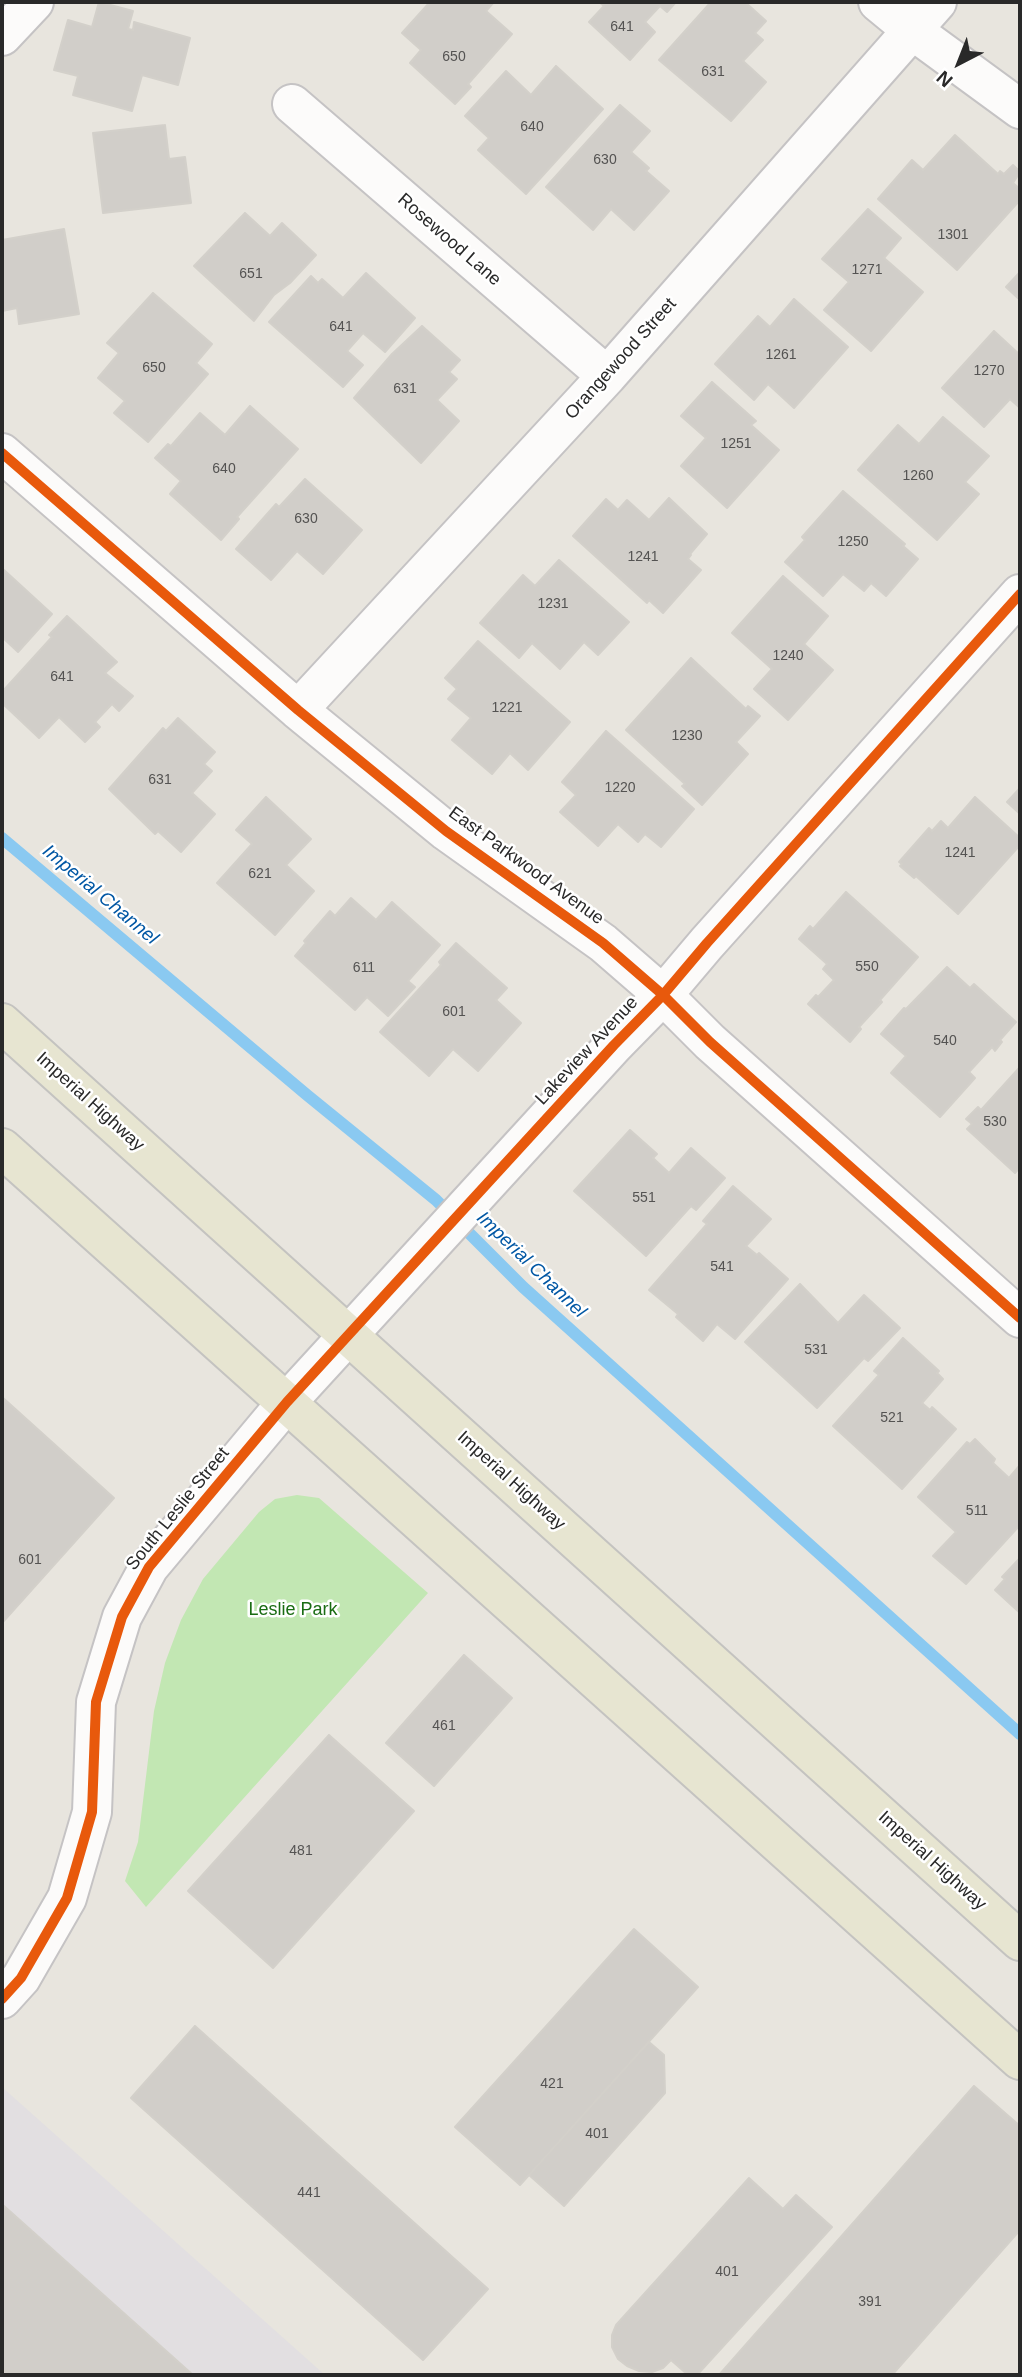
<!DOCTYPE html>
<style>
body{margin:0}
#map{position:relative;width:1022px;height:2377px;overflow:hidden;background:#e8e5de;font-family:Arial,sans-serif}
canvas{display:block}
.frame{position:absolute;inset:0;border:4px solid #292929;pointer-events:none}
.north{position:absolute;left:924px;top:28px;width:70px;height:70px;-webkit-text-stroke:5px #fff;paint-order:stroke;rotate:222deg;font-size:19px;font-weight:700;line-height:28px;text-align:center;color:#292929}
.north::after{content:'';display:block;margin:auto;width:24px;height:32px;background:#292929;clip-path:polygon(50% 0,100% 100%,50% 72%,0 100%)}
</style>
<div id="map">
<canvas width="1022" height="2377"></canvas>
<div class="frame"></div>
<div class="north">N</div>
</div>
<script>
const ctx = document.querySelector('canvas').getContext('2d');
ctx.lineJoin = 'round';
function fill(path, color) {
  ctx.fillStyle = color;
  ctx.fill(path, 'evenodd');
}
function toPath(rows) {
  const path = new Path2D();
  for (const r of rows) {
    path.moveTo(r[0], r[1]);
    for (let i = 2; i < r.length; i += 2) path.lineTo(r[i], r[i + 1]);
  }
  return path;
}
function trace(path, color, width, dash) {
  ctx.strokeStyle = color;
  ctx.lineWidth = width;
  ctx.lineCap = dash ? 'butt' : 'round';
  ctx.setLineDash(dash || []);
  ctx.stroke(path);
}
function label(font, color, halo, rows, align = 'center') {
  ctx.font = font + ' Arial,sans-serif';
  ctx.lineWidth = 5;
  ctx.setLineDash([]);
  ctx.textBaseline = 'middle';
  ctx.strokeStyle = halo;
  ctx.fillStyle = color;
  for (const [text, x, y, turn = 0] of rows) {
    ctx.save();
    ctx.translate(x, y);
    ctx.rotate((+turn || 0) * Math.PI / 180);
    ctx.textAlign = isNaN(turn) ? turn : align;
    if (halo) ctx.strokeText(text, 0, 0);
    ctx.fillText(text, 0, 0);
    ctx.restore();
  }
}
fill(toPath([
 [2,2087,325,2375,2,2375]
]), '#e2dfe1');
fill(toPath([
 [297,1495,319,1498,428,1593,146,1907,125,1881,138,1842,154,1711,165,1663,181,1620,203,1579,259,1512,275,1499]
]), '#c2e7b3');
trace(toPath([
 [2,838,307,1095,436,1200,523,1287,1020,1734]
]), '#8ac9f1', 12);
const building = toPath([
 [99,2,133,11,128,29,133,30,134,22,190,38,178,85,142,75,132,111,73,95,78,76,54,70,68,20,92,27,99,2],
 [430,2,494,2,486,11,512,34,468,84,471,87,455,104,410,63,421,50,402,33,430,2],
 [599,2,676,2,667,12,660,6,645,22,655,32,630,60,589,22,604,6,599,2],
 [711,2,745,2,766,21,755,33,763,40,743,61,766,82,731,121,659,60,711,2],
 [556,66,603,109,526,194,478,150,489,138,465,116,506,71,531,95,556,66],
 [620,105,650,131,631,152,649,168,646,171,669,191,634,230,611,209,593,230,546,187,620,105],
 [165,125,169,159,185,157,191,203,103,213,93,133,165,125],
 [955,135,998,174,1000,171,1004,174,1013,165,1020,172,1013,183,1020,189,1020,200,957,270,878,199,912,160,923,170,955,135],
 [868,209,901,238,884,258,923,292,871,351,824,310,849,282,822,259,868,209],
 [245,213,270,236,282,223,316,255,290,283,274,295,254,321,194,266,245,213],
 [64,229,79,314,19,324,17,308,2,311,2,240,64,229],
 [1020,272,1020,300,1006,287,1020,272],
 [366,273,415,318,385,352,363,333,347,351,363,365,343,387,269,322,311,276,318,283,322,279,343,298,366,273],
 [153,293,212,344,196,363,208,374,148,442,114,413,125,401,98,378,119,353,107,343,153,293],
 [794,299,848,347,794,408,768,384,754,400,715,364,758,316,770,327,794,299],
 [422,326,460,360,449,372,457,379,437,400,459,421,421,463,354,398,392,354,422,326],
 [994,331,1020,355,1020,408,1010,399,984,427,942,388,994,331],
 [712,382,756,421,751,425,779,450,727,508,681,466,706,438,681,416,712,382],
 [250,406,298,449,237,517,239,519,221,540,170,494,181,481,155,458,168,444,171,446,200,413,225,435,250,406],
 [943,417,989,456,965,482,979,494,937,540,858,470,898,425,919,444,943,417],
 [305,479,362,530,323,574,297,551,271,580,236,549,276,504,279,507,305,479],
 [843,491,905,544,903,546,918,559,886,596,871,583,864,591,843,574,823,596,785,562,805,540,802,537,843,491],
 [669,498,707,534,690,554,691,555,688,559,701,570,663,613,649,600,647,603,573,536,606,499,618,510,627,500,649,520,669,498],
 [559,560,629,622,598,655,584,642,560,669,532,643,519,658,480,623,523,575,535,586,559,560],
 [4,570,52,614,18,652,2,637,2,572,4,570],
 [783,576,828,616,804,644,833,670,788,720,754,689,772,669,732,633,783,576],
 [67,616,117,662,105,673,133,696,119,711,112,704,95,722,100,727,85,742,59,717,39,738,2,703,2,692,52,637,49,635,67,616],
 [478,641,570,722,528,770,510,753,492,774,452,740,471,718,448,699,457,689,445,678,478,641],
 [691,658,746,709,748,706,760,716,736,742,748,754,702,805,682,786,685,784,626,730,691,658],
 [178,718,215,752,204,764,212,771,192,793,215,814,181,852,158,831,155,834,109,789,163,728,166,731,178,718],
 [606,731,694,809,661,847,645,834,638,842,618,824,598,846,560,812,576,795,562,782,606,731],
 [1020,788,1020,814,1007,802,1020,788],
 [266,797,311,839,286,865,314,891,275,935,217,883,252,844,236,830,266,797],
 [975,797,1020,838,1020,845,958,914,916,876,914,878,900,866,902,864,899,862,929,828,932,831,941,821,948,828,975,797],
 [846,892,918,957,880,1000,882,1002,859,1027,861,1029,850,1042,808,1004,816,995,818,997,834,980,823,969,827,964,799,939,810,926,813,929,846,892],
 [351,898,376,920,392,902,440,945,408,981,415,987,388,1016,367,997,355,1010,295,956,306,943,304,941,330,911,335,916,351,898],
 [456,943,507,988,496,1000,521,1023,478,1071,453,1049,429,1076,380,1032,441,965,439,962,456,943],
 [947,967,970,988,974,984,1016,1022,1000,1040,1002,1042,995,1051,992,1047,969,1072,975,1078,940,1117,891,1073,906,1056,881,1034,904,1008,906,1009,947,967],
 [1020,1067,1020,1167,1015,1173,967,1129,972,1124,966,1119,978,1107,981,1110,1020,1067],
 [630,1130,657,1154,653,1158,669,1173,691,1148,725,1178,696,1210,691,1206,646,1256,574,1191,630,1130],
 [733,1186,771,1219,746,1246,757,1255,759,1253,788,1279,735,1339,717,1324,703,1341,676,1317,678,1314,649,1290,707,1224,703,1221,733,1186],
 [800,1284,838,1323,864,1295,900,1328,868,1361,864,1358,817,1408,745,1342,800,1284],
 [903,1338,939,1371,937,1373,943,1379,922,1403,930,1410,932,1407,956,1429,902,1489,833,1426,879,1375,874,1371,903,1338],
 [2,1397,114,1498,2,1623,2,1397],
 [975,1439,995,1459,993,1463,1009,1478,1020,1465,1020,1525,966,1584,933,1556,956,1532,918,1497,967,1442,970,1444,975,1439],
 [1020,1558,1020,1613,995,1590,1005,1579,1002,1577,1020,1558],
 [464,1655,512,1698,434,1786,386,1743,464,1655],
 [329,1735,414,1811,273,1968,188,1891,329,1735],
 [634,1929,698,1987,520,2185,455,2127,634,1929],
 [195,2026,488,2289,423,2360,131,2098,195,2026],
 [649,2042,664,2055,665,2093,564,2206,529,2175,649,2042],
 [974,2086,1020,2126,1020,2230,892,2375,719,2375,974,2086],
 [749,2178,783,2209,796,2195,832,2227,697,2375,688,2375,671,2360,663,2368,652,2372,639,2371,627,2366,618,2359,612,2347,612,2335,616,2325,749,2178],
 [4,2206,193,2375,2,2375,2,2209,4,2206]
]);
fill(building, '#d1cec9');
trace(building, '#d3d0ca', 2);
const minor = toPath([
 [878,2,912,30,1020,109],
 [2,36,34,2],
 [292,104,607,376],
 [2,453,298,710,446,831,603,943,663,995,710,1042,1020,1318],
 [298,710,607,376,937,2],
 [2,1999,21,1978,67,1898,92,1812,96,1702,122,1617,149,1567,287,1402,614,1045,663,995,707,943,1020,594]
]);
const primary = toPath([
 [2,1023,1020,1941],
 [2,1148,1020,2060]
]);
trace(minor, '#c5c3c4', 42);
trace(primary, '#c4c3c0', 42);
trace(minor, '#fcfbfa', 38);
trace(primary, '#e7e5d1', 38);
trace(toPath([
 [2,453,298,710,446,831,603,943,663,995,710,1042,1020,1318],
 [2,1999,21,1978,67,1898,92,1812,96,1702,122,1617,149,1567,287,1402,614,1045,663,995,707,943,1020,594]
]), '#e8590c', 10);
label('14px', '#545352', null, [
 ["641",622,27],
 ["650",454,57],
 ["631",713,72],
 ["640",532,127],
 ["630",605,160],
 ["1301",953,235],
 ["1271",867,270],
 ["651",251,274],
 ["641",341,327],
 ["1261",781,355],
 ["650",154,368],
 ["1270",989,371],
 ["631",405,389],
 ["1251",736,444],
 ["640",224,469],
 ["1260",918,476],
 ["630",306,519],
 ["1250",853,542],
 ["1241",643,557],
 ["1231",553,604],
 ["1240",788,656],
 ["641",62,677],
 ["1221",507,708],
 ["1230",687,736],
 ["631",160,780],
 ["1220",620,788],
 ["1241",960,853],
 ["621",260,874],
 ["550",867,967],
 ["611",364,968],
 ["601",454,1012],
 ["540",945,1041],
 ["530",995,1122],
 ["551",644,1198],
 ["541",722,1267],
 ["531",816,1350],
 ["521",892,1418],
 ["511",977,1511],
 ["601",30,1560],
 ["461",444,1726],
 ["481",301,1851],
 ["421",552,2084],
 ["401",597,2134],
 ["441",309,2193],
 ["401",727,2272],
 ["391",870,2302]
]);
label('18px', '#292929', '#fff', [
 ["Rosewood Lane",449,240,41],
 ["Orangewood Street",621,359,-48],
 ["East Parkwood Avenue",526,866,36],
 ["Lakeview Avenue",587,1051,-47],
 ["Imperial Highway",90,1102,42],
 ["Imperial Highway",511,1481,42],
 ["South Leslie Street",178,1509,-51],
 ["Imperial Highway",932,1861,42]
]);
label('18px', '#1a6c13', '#fff', [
 ["Leslie Park",293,1610]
]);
label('italic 19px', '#0157a4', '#fff', [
 ["Imperial Channel",100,895,40],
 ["Imperial Channel",531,1265,44]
]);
</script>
